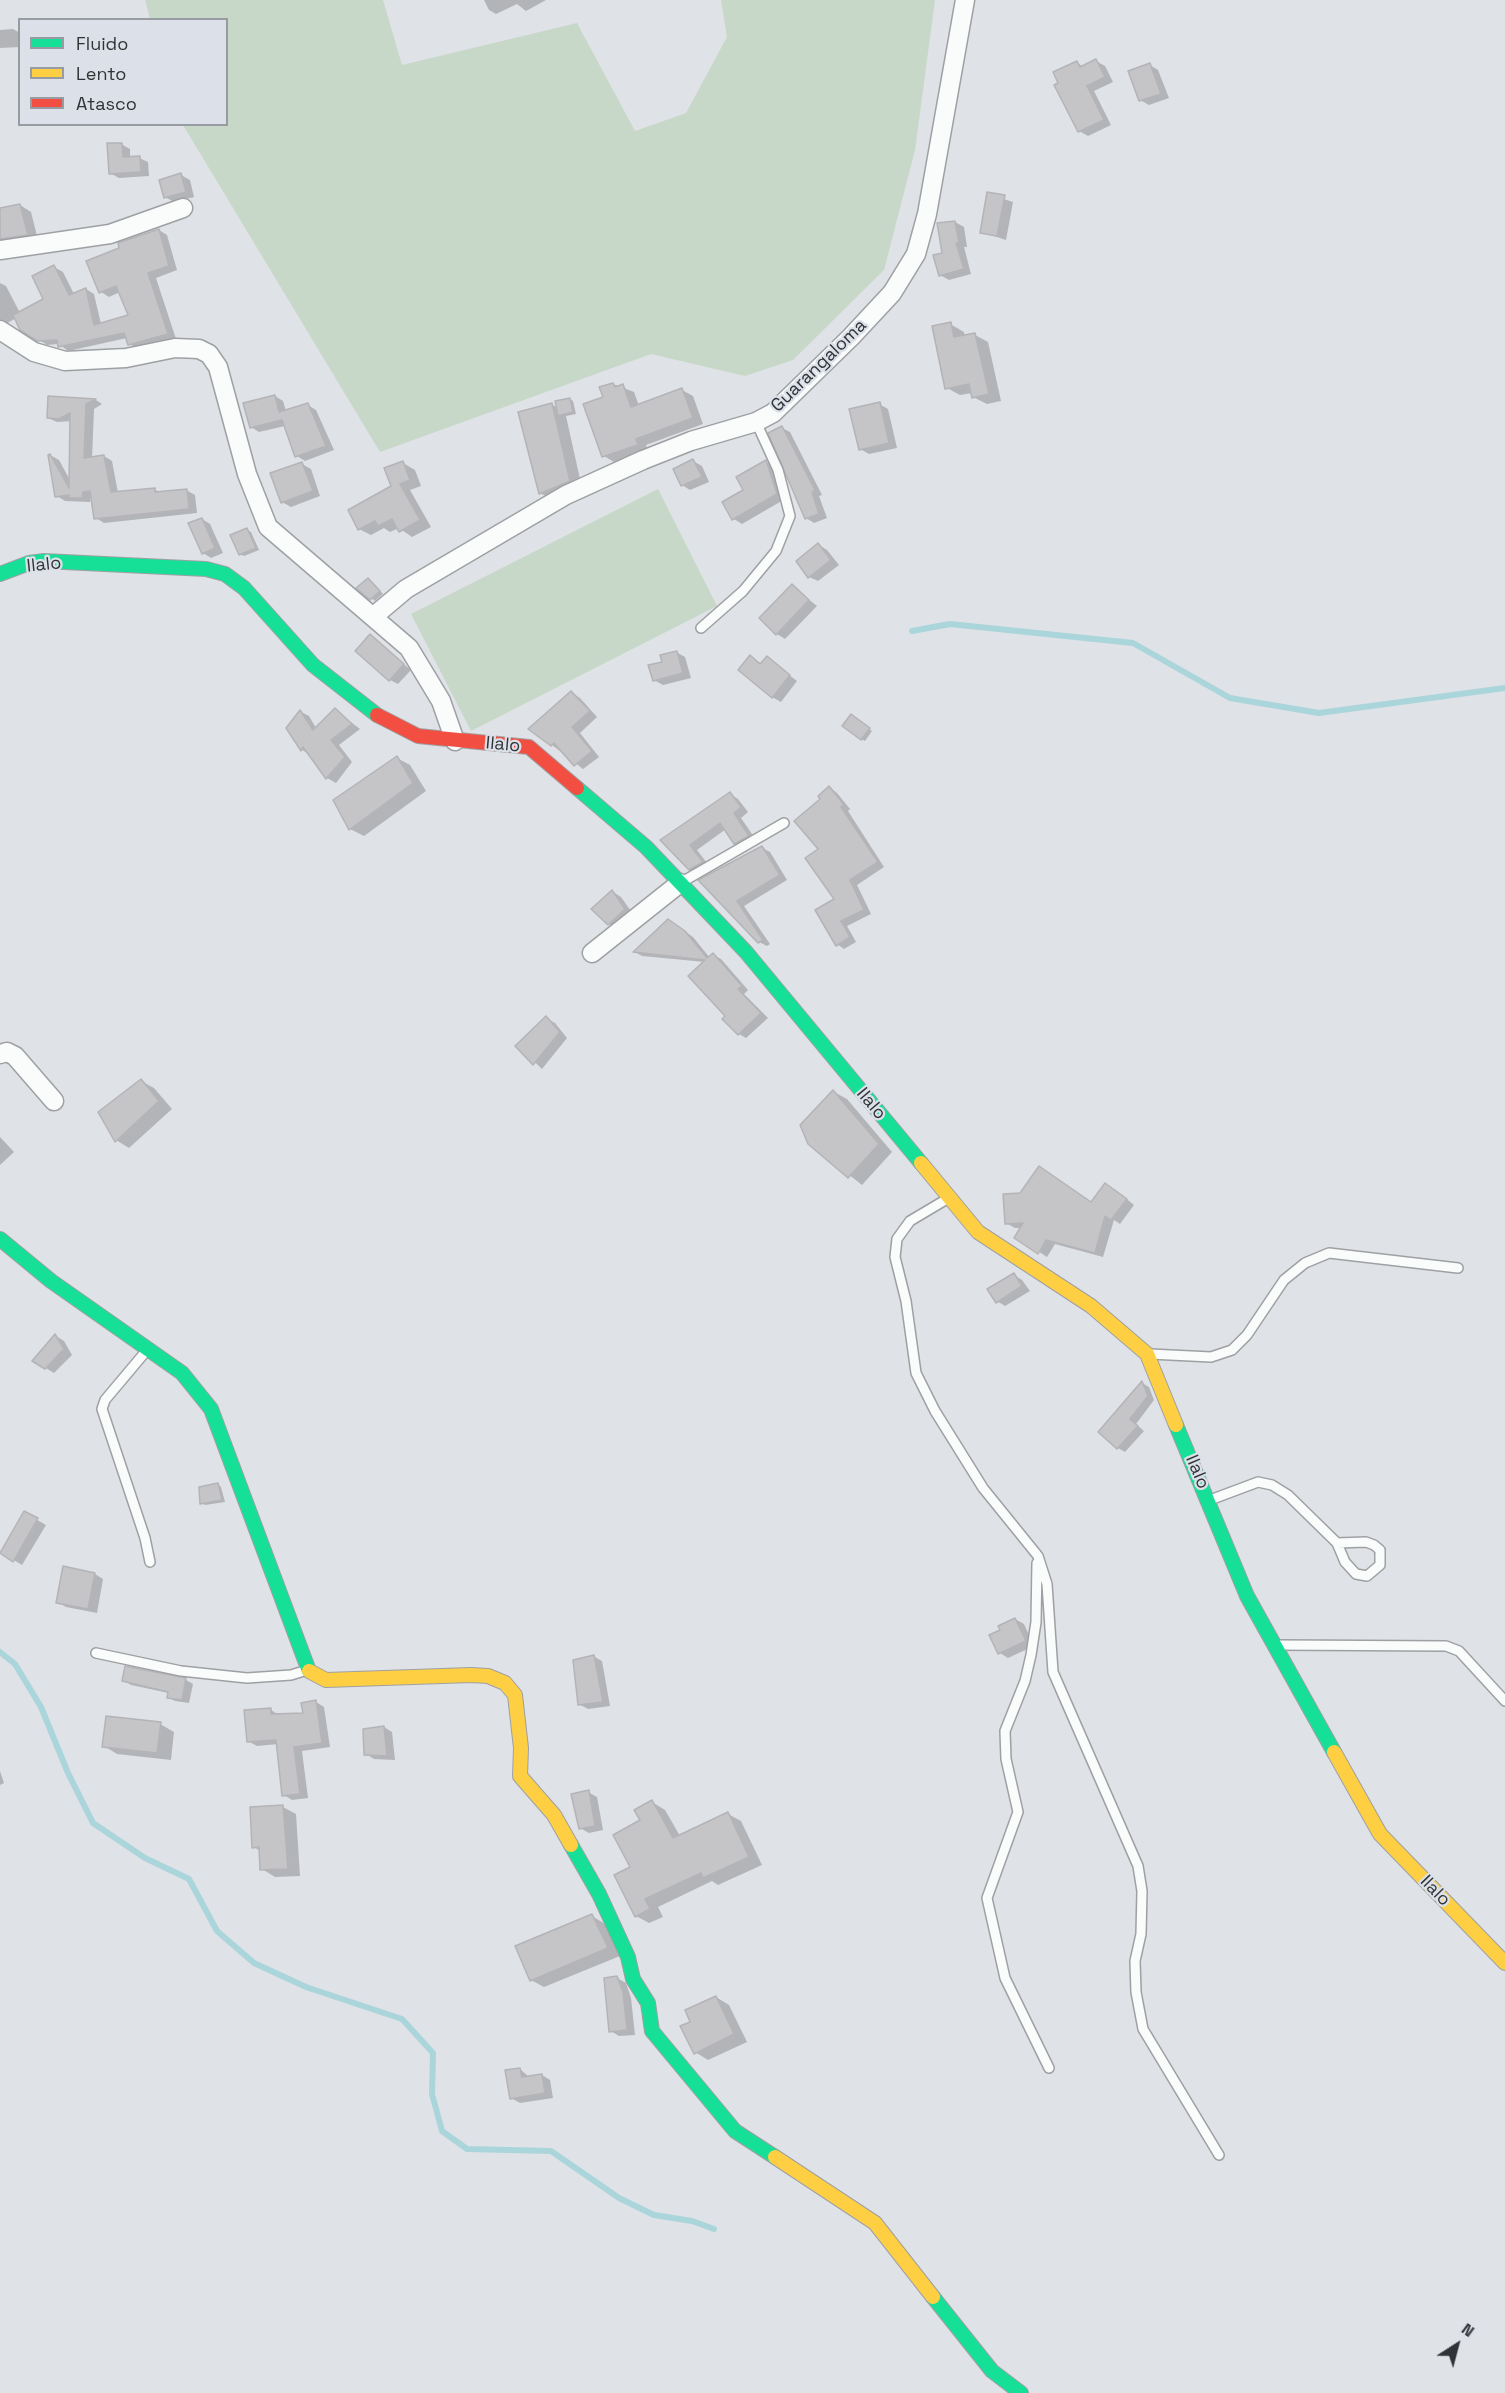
<!DOCTYPE html>
<style>
body{margin:0}
#map{position:relative;width:1505px;height:2393px;overflow:hidden;background:#dfe2e6;font-family:"Space Grotesk",sans-serif}
canvas{display:block}
.legend{position:absolute;left:18px;top:18px;width:210px;height:108px;box-sizing:border-box;background:#dce1e9;border:2px solid #989ba1;margin:0;padding:8px 10px;list-style:none;font-size:18px;color:#313336}
.legend li{display:flex;align-items:center;gap:12px;height:30px}
.legend b{width:30px;border:2px solid #989ba1}
.north{position:absolute;left:1427px;top:2315px;width:60px;height:60px;-webkit-text-stroke:4px #dce1e9;paint-order:stroke;rotate:36deg;font-size:16px;font-weight:700;line-height:24px;text-align:center;color:#313336}
.north::after{content:'';display:block;margin:auto;width:21px;height:27px;background:#313336;clip-path:polygon(50% 0,100% 100%,50% 72%,0 100%)}
</style>
<div id="map">
<canvas width="1505" height="2393"></canvas>
<ul class="legend">
<li><b style="height:8px;background:#16e098"></b>Fluido</li>
<li><b style="height:8px;background:#ffcf43"></b>Lento</li>
<li><b style="height:8px;background:#f24e42"></b>Atasco</li>
</ul>
<div class="north">N</div>
</div>
<script>
const ctx = document.querySelector('canvas').getContext('2d');
ctx.lineJoin = 'round';
function fill(path, color) {
  ctx.fillStyle = color;
  ctx.fill(path, 'evenodd');
}
function toPath(rows) {
  const path = new Path2D();
  for (const r of rows) {
    path.moveTo(r[0], r[1]);
    for (let i = 2; i < r.length; i += 2) path.lineTo(r[i], r[i + 1]);
  }
  return path;
}
function trace(path, color, width, dash) {
  ctx.strokeStyle = color;
  ctx.lineWidth = width;
  ctx.lineCap = dash ? 'butt' : 'round';
  ctx.setLineDash(dash || []);
  ctx.stroke(path);
}
function label(font, color, halo, rows, align = 'center') {
  ctx.font = font + ' "Space Grotesk",sans-serif';
  ctx.lineWidth = 4.5;
  ctx.setLineDash([]);
  ctx.textBaseline = 'middle';
  ctx.strokeStyle = halo;
  ctx.fillStyle = color;
  for (const [text, x, y, turn = 0] of rows) {
    ctx.save();
    ctx.translate(x, y);
    ctx.rotate((+turn || 0) * Math.PI / 180);
    ctx.textAlign = isNaN(turn) ? turn : align;
    if (halo) ctx.strokeText(text, 0, 0);
    ctx.fillText(text, 0, 0);
    ctx.restore();
  }
}
fill(toPath([
 [145,0,383,0,402,65,577,23,635,131,686,113,727,37,721,0,935,0,915,150,884,270,793,360,745,376,651,354,380,452,183,125,226,124,226,20,150,19],
 [658,489,717,606,471,731,411,614]
]), '#c8d8c8');
fill(toPath([
 [484,0,546,0,526,11,517,4,496,14,489,10],
 [13,29,20,33,20,47,0,48,0,30],
 [1096,61,1105,66,1113,82,1094,91,1111,125,1088,136,1079,131,1077,63,1084,67],
 [1150,65,1158,70,1169,98,1149,105,1140,100],
 [121,144,130,149,130,158,139,158,148,162,149,176,119,178,110,173],
 [181,175,190,180,194,197,174,202,165,197],
 [988,194,1013,202,1006,240,981,232],
 [20,205,31,212,38,240,0,247,0,210],
 [955,222,964,227,967,247,964,247,971,274,949,280,940,275,943,254],
 [159,230,167,235,177,270,156,278,176,339,138,349,129,344,127,338,68,351,59,344,47,345,38,339,16,318,6,324,0,320,0,283,6,286,20,313,45,299,54,267,63,272,74,294,86,289,94,294,101,324,130,316,120,292,109,297,101,292],
 [950,324,964,332,965,337,975,335,988,342,1001,401,987,404,973,397,972,393,960,395,947,388],
 [613,384,634,392,639,406,682,390,693,396,703,424,646,445,648,451,614,462,604,456,605,398],
 [275,396,283,401,286,411,308,405,316,410,334,450,305,461,297,456,285,426,259,432,251,427],
 [49,398,96,400,102,404,94,409,92,459,104,456,112,461,118,493,154,489,161,493,186,490,195,495,197,513,104,523,96,518,91,495,90,502,65,501,57,496,50,455,59,460,71,482,72,421,57,422,48,418],
 [570,399,573,401,576,414,566,416,582,488,553,500,540,493,552,405,558,408],
 [879,404,888,409,897,448,869,454,860,449],
 [782,428,790,432,822,495,819,496,827,518,814,523,806,518],
 [693,461,702,466,709,482,690,490,682,485],
 [766,462,775,467,785,499,742,524,734,519,745,491],
 [403,463,415,470,421,486,410,490,431,527,412,537,399,528,390,532,384,528,371,535,359,529,393,487],
 [302,464,311,469,320,496,291,507,282,502],
 [202,519,210,524,223,553,211,558,203,553],
 [247,530,251,532,259,550,244,556,240,554],
 [819,545,827,550,839,565,818,581,809,577],
 [372,582,383,594,375,601,371,598],
 [792,586,817,606,785,639,777,634],
 [370,636,411,670,398,684,390,680],
 [676,652,685,657,691,678,663,685,654,680,663,663],
 [751,657,762,664,767,658,797,681,781,702,772,697],
 [572,693,580,698,597,717,580,733,599,757,583,769,552,745],
 [335,710,360,729,339,745,352,762,336,783,327,778,311,755,302,750,288,728,301,712,309,716,316,728],
 [855,718,872,731,865,741,861,739],
 [397,758,410,765,426,791,364,836,350,829],
 [830,788,837,793,850,809,848,811,884,867,857,885,871,914,847,926,856,942,844,949,837,944,836,900,820,850,822,799],
 [730,794,738,799,748,812,741,818,756,840,743,848,735,843,726,829,697,850,710,867,698,874,690,869,662,840],
 [762,848,770,852,787,880,744,906,770,944,767,946,759,942,701,881],
 [613,892,621,897,633,914,617,929,609,924],
 [676,925,693,937,710,958,713,955,721,959,748,990,744,994,768,1018,746,1038,739,1034,727,1016,705,962,642,956,635,952],
 [546,1018,555,1023,567,1038,542,1069,518,1046],
 [141,1081,154,1088,172,1109,129,1148,116,1140],
 [834,1092,847,1099,892,1152,862,1185,809,1143],
 [0,1137,14,1152,0,1165],
 [1114,1189,1134,1205,1120,1224,1114,1220,1103,1257,1055,1244,1047,1257,1016,1237,1022,1228,1015,1228,1006,1223,1092,1203],
 [1014,1275,1022,1280,1030,1291,1005,1306,997,1301],
 [56,1336,64,1341,72,1355,54,1373,34,1361],
 [1142,1383,1149,1387,1154,1400,1136,1424,1144,1431,1125,1452,1118,1448],
 [218,1484,221,1487,225,1502,205,1505,202,1503],
 [25,1513,46,1525,22,1565,2,1553],
 [95,1574,103,1579,97,1613,66,1607,58,1602],
 [1015,1619,1024,1624,1034,1646,1008,1658,1000,1653,1002,1631],
 [593,1656,602,1661,610,1706,588,1709,579,1704],
 [127,1668,186,1680,193,1684,189,1703,175,1701,168,1697,169,1693,131,1685,124,1680],
 [316,1702,324,1707,330,1747,302,1751,308,1798,292,1800,284,1795,278,1744,257,1746,248,1741,271,1710,279,1715,304,1714],
 [160,1724,174,1732,171,1760,117,1754,104,1746],
 [384,1727,392,1732,395,1760,374,1759,366,1754],
 [0,1771,4,1783,0,1785],
 [588,1792,597,1797,603,1830,589,1833,580,1828],
 [652,1802,665,1810,680,1836,728,1814,741,1821,762,1865,718,1885,712,1881,658,1907,663,1917,649,1923,636,1916,632,1868,642,1821],
 [283,1807,296,1814,300,1876,275,1877,262,1869,260,1851,254,1847],
 [592,1916,605,1924,620,1956,544,1987,531,1980],
 [617,1978,626,1983,631,1998,635,2035,619,2036,611,2031],
 [716,1997,729,2005,747,2042,708,2060,695,2052,692,2022],
 [520,2069,529,2077,542,2075,550,2080,553,2098,520,2103,511,2098]
]), '#0003');
trace(toPath([
 [912,631,950,624,1133,643,1230,698,1319,713,1505,688],
 [0,1652,15,1664,41,1707,68,1773,93,1823,145,1858,189,1879,217,1931,254,1963,306,1987,402,2019,433,2053,432,2094,442,2131,467,2149,551,2151,619,2198,654,2215,692,2221,714,2229]
]), '#aad5db', 6);
const building = toPath([
 [1096,59,1105,77,1087,86,1104,120,1078,132,1054,85,1058,83,1053,72,1077,61,1080,67,1096,59],
 [1150,63,1161,94,1139,101,1128,71,1150,63],
 [107,143,122,143,123,157,140,156,141,172,109,174,107,143],
 [181,173,186,192,164,198,159,180,181,173],
 [987,192,1005,195,997,236,980,233,987,192],
 [20,204,28,235,0,239,0,208,20,204],
 [955,221,959,243,956,243,964,269,939,276,933,255,942,253,937,223,955,221],
 [159,229,169,266,148,273,168,334,128,345,124,333,58,347,57,340,37,341,20,330,13,315,43,299,32,276,54,265,69,295,86,288,94,325,128,315,116,286,99,293,86,261,119,248,118,243,159,229],
 [951,322,954,337,975,333,989,394,972,398,969,384,945,389,932,326,951,322],
 [613,383,615,387,623,384,631,407,682,388,693,418,636,439,638,445,602,457,583,404,603,397,599,387,613,383],
 [275,395,279,412,308,403,326,446,295,457,282,420,250,428,243,403,275,395],
 [48,396,96,399,86,404,84,458,104,455,111,492,155,488,155,492,187,489,189,509,94,519,90,491,83,492,82,498,69,498,69,495,55,497,48,455,50,454,69,488,70,413,59,419,47,418,48,396],
 [570,398,573,412,558,416,555,401,570,398],
 [880,402,889,443,859,450,849,409,880,402],
 [552,403,570,481,539,494,518,412,552,403],
 [782,426,815,490,812,492,819,514,805,519,768,433,782,426],
 [693,459,702,477,681,486,673,469,693,459],
 [766,460,777,494,732,520,722,502,743,490,736,477,766,460],
 [403,461,410,480,400,484,420,520,399,532,392,519,378,526,375,521,358,530,348,510,391,486,384,468,403,461],
 [302,462,313,491,281,503,270,473,302,462],
 [202,518,215,548,202,554,188,523,202,518],
 [247,528,256,548,239,555,230,535,247,528],
 [818,543,831,560,808,578,796,561,818,543],
 [368,578,380,591,370,600,356,588,368,578],
 [792,584,809,600,776,635,759,618,792,584],
 [370,634,404,664,389,681,355,651,370,634],
 [677,651,683,673,653,681,648,665,662,662,660,655,677,651],
 [750,655,760,664,767,656,790,675,772,698,738,670,750,655],
 [571,691,590,711,572,727,592,751,574,766,554,743,551,746,528,729,571,691],
 [335,708,352,724,331,740,345,757,326,779,303,747,301,751,286,728,300,710,313,730,335,708],
 [851,714,870,728,861,740,842,726,851,714],
 [397,756,413,783,349,830,333,800,397,756],
 [829,786,844,805,841,807,878,862,850,880,864,910,841,921,850,937,836,946,815,910,834,899,805,858,818,849,794,821,820,799,818,796,829,786],
 [730,792,741,807,734,813,749,836,734,844,720,823,690,845,703,862,689,870,660,840,730,792],
 [762,846,780,875,737,901,763,940,758,943,698,880,762,846],
 [612,890,625,909,608,925,591,909,612,890],
 [668,919,685,931,707,958,713,953,742,986,738,989,761,1013,738,1035,722,1019,725,1016,688,976,705,960,633,952,668,919],
 [546,1016,560,1032,533,1065,515,1046,546,1016],
 [141,1079,159,1101,115,1142,98,1112,141,1079],
 [833,1090,879,1144,848,1178,808,1144,800,1125,833,1090],
 [1039,1166,1091,1202,1105,1183,1127,1199,1111,1220,1105,1216,1095,1253,1046,1240,1038,1254,1014,1238,1023,1223,1005,1224,1003,1194,1020,1193,1039,1166],
 [1014,1273,1022,1286,996,1303,987,1289,1014,1273],
 [55,1334,64,1349,45,1369,32,1361,55,1334],
 [1142,1381,1148,1396,1130,1419,1138,1426,1117,1449,1098,1432,1142,1381],
 [218,1483,222,1500,200,1504,199,1487,218,1483],
 [24,1511,38,1518,13,1562,0,1553,24,1511],
 [63,1566,95,1573,88,1609,56,1603,63,1566],
 [1015,1618,1026,1641,998,1654,989,1635,1000,1630,998,1626,1015,1618],
 [594,1655,603,1702,578,1705,573,1660,594,1655],
 [125,1666,186,1678,182,1700,167,1698,168,1692,122,1681,125,1666],
 [316,1700,322,1743,294,1747,300,1794,282,1796,276,1740,247,1742,244,1710,271,1708,271,1714,303,1713,301,1703,316,1700],
 [106,1716,161,1722,157,1753,102,1747,106,1716],
 [384,1726,387,1756,364,1755,363,1729,384,1726],
 [589,1790,595,1826,579,1829,571,1794,589,1790],
 [652,1800,673,1838,728,1812,749,1857,703,1878,701,1873,645,1899,650,1909,635,1917,614,1875,630,1867,613,1835,640,1820,634,1810,652,1800],
 [283,1805,288,1869,260,1870,259,1847,252,1848,250,1807,283,1805],
 [592,1914,608,1948,530,1981,515,1946,592,1914],
 [617,1976,623,1992,627,2030,609,2032,604,1978,617,1976],
 [716,1996,734,2034,694,2054,680,2026,690,2022,685,2010,716,1996],
 [520,2068,522,2077,542,2074,545,2093,510,2099,505,2070,520,2068]
]);
fill(building, '#c5c5c8');
trace(building, '#b4b4b8', 1.5);
const lane = toPath([
 [701,628,743,591,776,551,790,516,778,470,756,422],
 [682,882,784,823],
 [947,1199,910,1221,897,1239,895,1257,906,1301,916,1373,935,1411,983,1488,1038,1556,1047,1584,1053,1672,1138,1866,1142,1891,1141,1934,1135,1961,1136,1992,1143,2029,1219,2155],
 [147,1350,105,1400,102,1409,145,1538,150,1562],
 [1150,1354,1211,1357,1232,1350,1247,1335,1284,1280,1305,1263,1329,1253,1458,1268],
 [1210,1500,1258,1482,1272,1485,1288,1495,1337,1543,1345,1562,1356,1574,1367,1576,1380,1565,1380,1550,1374,1545,1366,1542,1337,1543],
 [1037,1563,1036,1622,1031,1655,1025,1681,1005,1731,1006,1759,1018,1812,987,1898,1005,1978,1049,2068],
 [1278,1645,1446,1646,1459,1651,1505,1701],
 [96,1653,181,1671,247,1678,291,1675,304,1671]
]);
const street = toPath([
 [0,250,110,234,183,208],
 [0,330,34,352,65,361,126,358,175,348,199,349,209,354,218,367,247,474,268,527,409,648,441,701,455,741],
 [374,616,406,589,566,495,643,460,691,441,756,422,773,413,851,337,892,293,916,254,927,214,965,0],
 [592,953,680,883],
 [0,1054,7,1052,15,1056,54,1101]
]);
const fast = toPath([
 [0,574,29,563,44,561,206,569,225,574,244,588,313,665,377,715],
 [577,788,646,847,746,952,921,1163],
 [0,1239,51,1281,182,1373,211,1409,309,1671],
 [1176,1425,1247,1596,1334,1752],
 [571,1845,599,1894,628,1957,633,1979,648,2003,652,2031,735,2131,775,2157],
 [933,2297,992,2371,1021,2393]
]);
const slow = toPath([
 [921,1163,978,1232,1091,1306,1147,1354,1176,1425],
 [309,1671,326,1680,471,1675,488,1676,505,1683,515,1695,521,1748,520,1776,554,1815,571,1845],
 [1334,1752,1380,1834,1505,1963],
 [775,2157,875,2223,933,2297]
]);
const jam = toPath([
 [377,715,418,736,529,747,577,788]
]);
trace(lane, '#9ea0a3', 12);
trace(street, '#9ea0a3', 21);
trace(fast, '#9ea0a3', 16);
trace(slow, '#9ea0a3', 16);
trace(jam, '#9ea0a3', 16);
trace(lane, '#fafbfb', 9);
trace(street, '#fafbfb', 18);
trace(fast, '#16e098', 14);
trace(slow, '#ffcf43', 14);
trace(jam, '#f24e42', 14);
label('18px', '#313336', '#dce1e9', [
 ["Guarangaloma",819,366,-44],
 ["Ilalo",44,565,-6],
 ["Ilalo",503,745,5],
 ["Ilalo",871,1104,50],
 ["Ilalo",1197,1472,67],
 ["Ilalo",1435,1891,46]
]);
</script>
